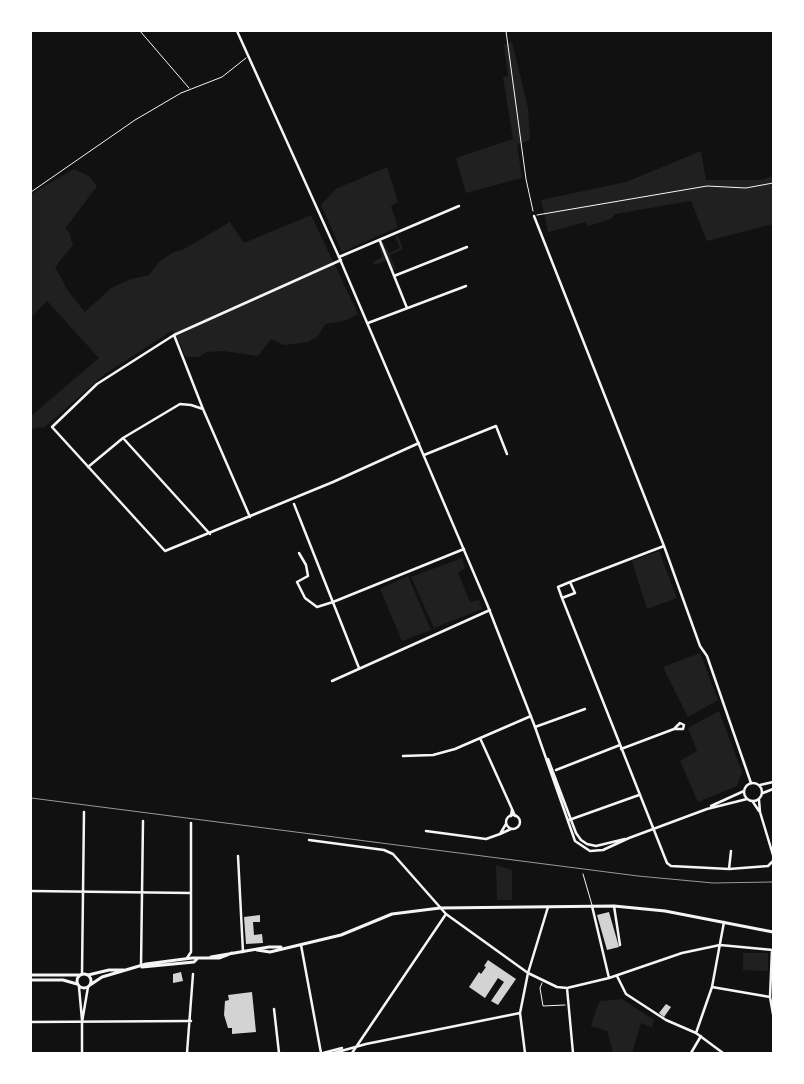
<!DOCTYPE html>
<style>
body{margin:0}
#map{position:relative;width:804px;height:1084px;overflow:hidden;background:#111;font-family:Poppins,sans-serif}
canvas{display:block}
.frame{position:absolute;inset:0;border:32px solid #fff;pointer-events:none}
</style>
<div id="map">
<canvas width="804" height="1084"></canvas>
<div class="frame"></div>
</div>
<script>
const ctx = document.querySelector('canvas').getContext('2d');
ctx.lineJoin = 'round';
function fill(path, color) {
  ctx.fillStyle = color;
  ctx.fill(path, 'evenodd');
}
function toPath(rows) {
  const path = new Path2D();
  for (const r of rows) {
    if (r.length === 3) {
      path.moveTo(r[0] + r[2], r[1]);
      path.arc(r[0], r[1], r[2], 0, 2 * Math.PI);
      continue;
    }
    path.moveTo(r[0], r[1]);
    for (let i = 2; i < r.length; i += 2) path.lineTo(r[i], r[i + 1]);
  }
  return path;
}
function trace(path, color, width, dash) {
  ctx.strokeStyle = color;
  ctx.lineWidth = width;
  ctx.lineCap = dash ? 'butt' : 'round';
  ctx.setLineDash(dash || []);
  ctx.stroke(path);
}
fill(toPath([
 [512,42,528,108,530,140,517,145,522,178,466,193,456,158,513,139,503,77,508,76,504,45],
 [701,151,706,180,761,180,773,176,773,224,707,241,691,201,615,214,611,219,588,226,586,222,548,232,541,200,626,182],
 [387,167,398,202,391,206,398,227,342,252,321,205,336,189],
 [74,169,90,177,97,186,65,229,69,232,73,245,55,267,68,291,85,312,111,288,131,279,149,275,159,262,172,253,184,249,230,222,244,243,311,215,358,314,344,321,325,324,318,336,308,342,284,345,271,339,258,356,223,351,207,352,198,357,186,357,173,330,105,374,45,427,31,429,31,416,99,358,47,301,31,318,31,194],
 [395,236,398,236,403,249,390,255,396,269,392,270,387,260,375,265,372,262,383,257,378,244,383,242,389,253,400,248],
 [659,551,677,598,647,609,632,561],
 [462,558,465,568,458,573,470,602,479,600,482,609,434,628,411,577],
 [408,576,431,630,402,641,380,589],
 [700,653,718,700,688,717,663,667],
 [719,711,742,772,737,786,698,802,680,761,697,751,688,728],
 [496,865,512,870,512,900,497,900],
 [743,953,768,953,768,971,743,970],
 [622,999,654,1020,652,1027,641,1023,632,1053,606,1053,613,1052,607,1031,591,1026,596,1010,600,1001]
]), '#202020');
fill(toPath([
 [609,912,619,947,607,950,597,915],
 [260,915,260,922,253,922,254,935,262,934,263,943,246,944,244,917],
 [488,960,516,979,498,1005,491,1001,504,982,498,978,485,998,469,987,479,972,481,974,486,967,484,966],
 [181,972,183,981,173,983,173,974],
 [252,992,256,1032,232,1034,232,1028,228,1028,224,1015,225,1001,229,1000,228,995],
 [666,1004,671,1007,664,1017,659,1013]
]), '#d3d3d3');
trace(toPath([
 [140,31,189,88],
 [506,31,526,179,533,211],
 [31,192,135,120,181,93,222,77,246,58],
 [537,215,707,186,746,188,773,183],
 [542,983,540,988,543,1006,565,1005]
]), '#f5f5f5', 1);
trace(toPath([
 [583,874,592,905]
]), '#f5f5f5', 1);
trace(toPath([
 [534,216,664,546,700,646,707,656,751,783],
 [380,241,407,308],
 [339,257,459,206],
 [341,260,174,335,97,384,52,427,165,551,333,482,419,443],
 [394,276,467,247],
 [368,323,466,286],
 [174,335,203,409,250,517],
 [123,438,210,534],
 [424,455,496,426,507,454],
 [88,467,123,438,180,404,191,405,203,409],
 [294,504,359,668],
 [299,553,306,565,308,576,297,582,305,598,317,607,333,602,464,549],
 [570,582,575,593,562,598,558,587,570,582,664,546],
 [562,598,667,863,671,866,729,869,768,866,773,861],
 [332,681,490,610],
 [535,727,585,709],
 [480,738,512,809],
 [621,749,674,729,683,729,684,725,680,723,674,729],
 [403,756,433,755,455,749,531,716],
 [556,770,620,745],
 [759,800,760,812,773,855],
 [753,802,759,811],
 [513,822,7],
 [511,816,512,809,515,816],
 [569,820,639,795],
 [506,824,500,834,511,829],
 [426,831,486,839,500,834],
 [309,840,384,850,393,854,446,914,528,973,557,987,567,988,609,978,682,953,720,945,773,950],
 [238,856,243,952],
 [729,869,731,851],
 [31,891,191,893],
 [592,906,609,978],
 [614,906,620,945],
 [301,945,321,1053],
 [772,950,770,997,773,1014],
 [187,958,191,952,191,823],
 [141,966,143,821],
 [82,974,84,812],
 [617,976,626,994,666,1020,696,1033,723,1053],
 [712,987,770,997],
 [567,988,573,1053],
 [274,1009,279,1053],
 [31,1022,191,1021],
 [696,1033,712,987,724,922],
 [187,1053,193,974],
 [323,1053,342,1048],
 [334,1053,366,1044,520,1013],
 [352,1053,446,914],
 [525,1053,520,1013,528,973,548,907],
 [691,1053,701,1036]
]), '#f5f5f5', 2.5);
trace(toPath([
 [237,31,339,257,487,604,535,727,575,841,590,851,603,850,629,838,707,809,747,799],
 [548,759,576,833,581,840,587,844,596,846,625,839],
 [753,792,9],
 [760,785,773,782],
 [763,793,773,789],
 [711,806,744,791],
 [79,987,82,1020],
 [82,1053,82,1022,88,987]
]), '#f5f5f5', 2.5);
trace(toPath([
 [257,950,270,952,341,935,392,914,440,908,614,906,665,911,773,932],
 [211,957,269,947,281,947],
 [142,967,194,962,197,959],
 [84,981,7],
 [31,975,80,975],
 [88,975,109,970,124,970],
 [31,980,63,980,77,984],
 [90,985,102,977,146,964,192,958,219,958,232,953]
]), '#f5f5f5', 3);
trace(toPath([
 [31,798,638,876,713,883,773,882]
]), '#9a9a9a', 1);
</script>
